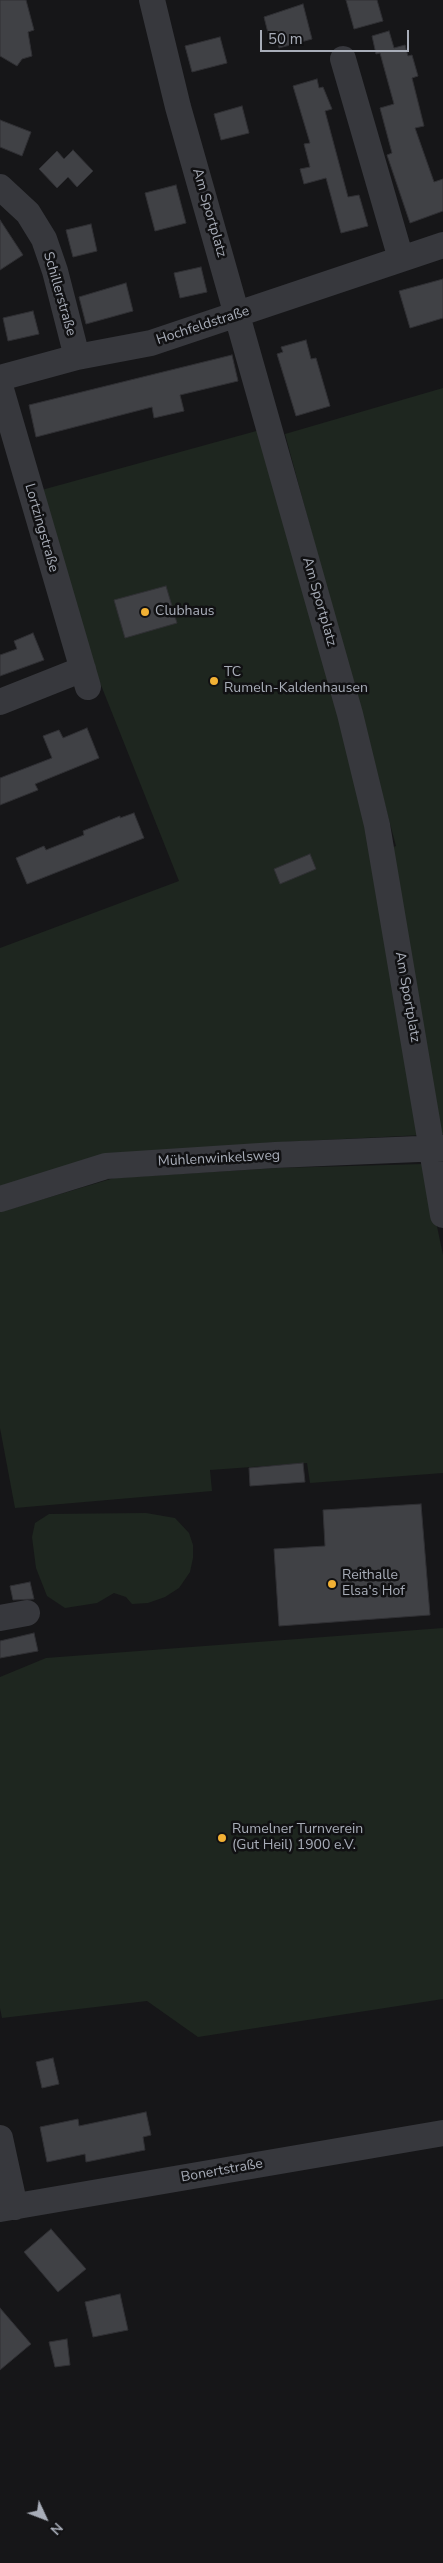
<!DOCTYPE html>
<meta charset="utf-8">
<style>
body{margin:0}
#map{position:relative;width:443px;height:2563px;overflow:hidden;background:#161618;font-family:"Nunito Sans",sans-serif}
canvas{display:block}
.north{position:absolute;left:20px;top:2493px;width:50px;height:50px;-webkit-text-stroke:4px #111113;paint-order:stroke;rotate:133deg;font-size:14px;font-weight:700;line-height:20px;text-align:center;color:#a8adb8}
.north::after{content:'';display:block;margin:auto;width:18px;height:22px;background:#a8adb8;clip-path:polygon(50% 0,100% 100%,50% 72%,0 100%)}
.scale{position:absolute;left:260px;top:30px;width:149px;height:22px;box-sizing:border-box;border:2px solid #a8adb8;border-top:0;padding-left:6px;font-size:15px;line-height:18px;white-space:nowrap;color:#a8adb8;-webkit-text-stroke:4px #111113;paint-order:stroke}
</style>
<div id="map">
<canvas width="443" height="2563"></canvas>
<div class="north">N</div>
<div class="scale">50 m</div>
</div>
<script>
const ctx = document.querySelector('canvas').getContext('2d');
ctx.lineJoin = 'round';
function fill(path, color) {
  ctx.fillStyle = color;
  ctx.fill(path, 'evenodd');
}
function toPath(rows) {
  const path = new Path2D();
  for (const r of rows) {
    path.moveTo(r[0], r[1]);
    for (let i = 2; i < r.length; i += 2) path.lineTo(r[i], r[i + 1]);
  }
  return path;
}
function trace(path, color, width, dash) {
  ctx.strokeStyle = color;
  ctx.lineWidth = width;
  ctx.lineCap = dash ? 'butt' : 'round';
  ctx.setLineDash(dash || []);
  ctx.stroke(path);
}
function label(font, color, halo, rows, align = 'center') {
  ctx.font = font + ' "Nunito Sans",sans-serif';
  ctx.lineWidth = 5;
  ctx.setLineDash([]);
  ctx.textBaseline = 'middle';
  ctx.strokeStyle = halo;
  ctx.fillStyle = color;
  for (const [text, x, y, turn = 0] of rows) {
    ctx.save();
    ctx.translate(x, y);
    ctx.rotate((+turn || 0) * Math.PI / 180);
    ctx.textAlign = isNaN(turn) ? turn : align;
    if (halo) ctx.strokeText(text, 0, 0);
    ctx.fillText(text, 0, 0);
    ctx.restore();
  }
}
fill(toPath([
 [443,388,443,1134,263,1143,0,1188,0,948,179,881,91,660,38,491,260,430,376,854,396,846,285,434],
 [424,1164,443,1255,443,1473,310,1483,307,1463,210,1470,212,1491,15,1508,0,1428,0,1212,114,1178,277,1168],
 [146,1513,175,1518,189,1533,193,1545,193,1558,190,1572,179,1588,165,1597,148,1603,132,1604,126,1597,114,1593,97,1603,65,1608,47,1596,36,1568,32,1537,35,1523,49,1514],
 [443,1628,443,1999,198,2037,147,2001,2,2018,0,2008,0,1677,46,1658]
]), '#1e261f');
const building = toPath([
 [0,0,26,0,34,30,28,32,32,56,22,59,17,66,0,56,0,0],
 [346,0,377,0,383,21,354,29,346,0],
 [303,4,312,39,279,48,276,35,269,37,264,17,303,4],
 [389,31,394,48,405,45,408,56,412,55,418,76,412,78,424,126,415,128,434,182,443,179,443,211,410,223,387,155,392,153,380,108,394,104,380,53,376,54,372,36,389,31],
 [220,37,227,63,192,72,185,46,220,37],
 [317,79,319,88,323,87,332,109,325,111,348,197,359,195,368,226,341,233,326,178,304,184,300,169,310,167,304,144,310,143,293,86,317,79],
 [242,106,249,133,221,140,214,114,242,106],
 [0,120,31,132,22,156,0,147,0,120],
 [73,150,93,171,77,187,68,177,57,188,39,169,57,151,64,159,73,150],
 [176,185,186,223,155,231,145,193,176,185],
 [0,220,23,255,0,270,0,220],
 [91,224,97,251,73,257,66,230,91,224],
 [201,267,207,292,180,298,174,273,201,267],
 [443,279,443,318,410,328,399,291,443,279],
 [126,283,133,311,86,324,79,297,126,283],
 [33,311,39,334,8,341,3,318,33,311],
 [306,340,311,359,316,358,330,406,296,416,277,354,283,352,281,347,306,340],
 [232,355,238,381,180,395,184,411,154,418,152,407,36,437,29,405,232,355],
 [166,586,177,623,125,638,114,600,166,586],
 [33,633,44,660,0,676,0,655,17,649,14,641,33,633],
 [87,728,99,758,35,784,38,790,0,805,0,778,52,758,43,736,59,730,63,738,87,728],
 [134,813,144,838,27,884,16,858,44,846,46,850,84,835,83,831,120,816,120,818,134,813],
 [310,854,316,869,280,884,274,869,310,854],
 [303,1463,305,1482,250,1486,249,1468,303,1463],
 [421,1504,430,1615,279,1626,274,1549,325,1546,323,1510,421,1504],
 [30,1582,34,1599,13,1600,10,1586,30,1582],
 [34,1633,38,1651,0,1658,0,1641,34,1633],
 [53,2058,59,2084,42,2088,36,2062,53,2058],
 [146,2112,151,2135,143,2137,145,2150,86,2162,85,2154,47,2162,40,2127,78,2119,79,2126,146,2112],
 [51,2229,86,2269,58,2292,24,2252,51,2229],
 [120,2294,128,2330,93,2337,85,2302,120,2294],
 [0,2308,31,2344,0,2370,0,2308],
 [67,2339,70,2365,55,2367,49,2342,67,2339]
]);
fill(building, '#404145');
trace(building, '#303034', 1);
trace(toPath([
 [152,0,178,107,350,714,377,825,443,1215],
 [343,59,401,259],
 [0,187,28,213,44,239,55,271,77,357],
 [0,378,77,357,151,343,443,245],
 [0,386,88,687],
 [0,702,83,669],
 [0,1199,106,1166,275,1155,443,1148],
 [0,1618,27,1613],
 [0,2138,15,2207],
 [0,2209,443,2133]
]), '#37383d', 26);
for (const [x, y, r, color] of [
 [145,612,5,"#f2b134"],
 [214,681,5,"#f2b134"],
 [332,1584,5,"#f2b134"],
 [222,1838,5,"#f2b134"]
]) {
  const dot = new Path2D();
  dot.arc(x, y, r, 0, 2 * Math.PI);
  ctx.fillStyle = color;
  ctx.fill(dot);
  trace(dot, '#111113', 2);
}
label('14px', '#a8adb8', '#111113', [
 ["Am Sportplatz",209,213,74],
 ["Schillerstraße",59,294,74],
 ["Hochfeldstraße",203,326,-18],
 ["Lortzingstraße",41,528,74],
 ["Am Sportplatz",319,602,74],
 ["Am Sportplatz",407,997,80],
 ["Mühlenwinkelsweg",219,1159,-3],
 ["Bonertstraße",222,2171,-10]
]);
label('14px', '#a8adb8', '#111113', [
 ["Clubhaus",155,612],
 ["TC",224,673],
 ["Rumeln-Kaldenhausen",224,689],
 ["Reithalle",342,1576],
 ["Elsa's Hof",342,1592],
 ["Rumelner Turnverein",232,1830],
 ["(Gut Heil) 1900 e.V.",232,1846]
], 'left');
</script>
